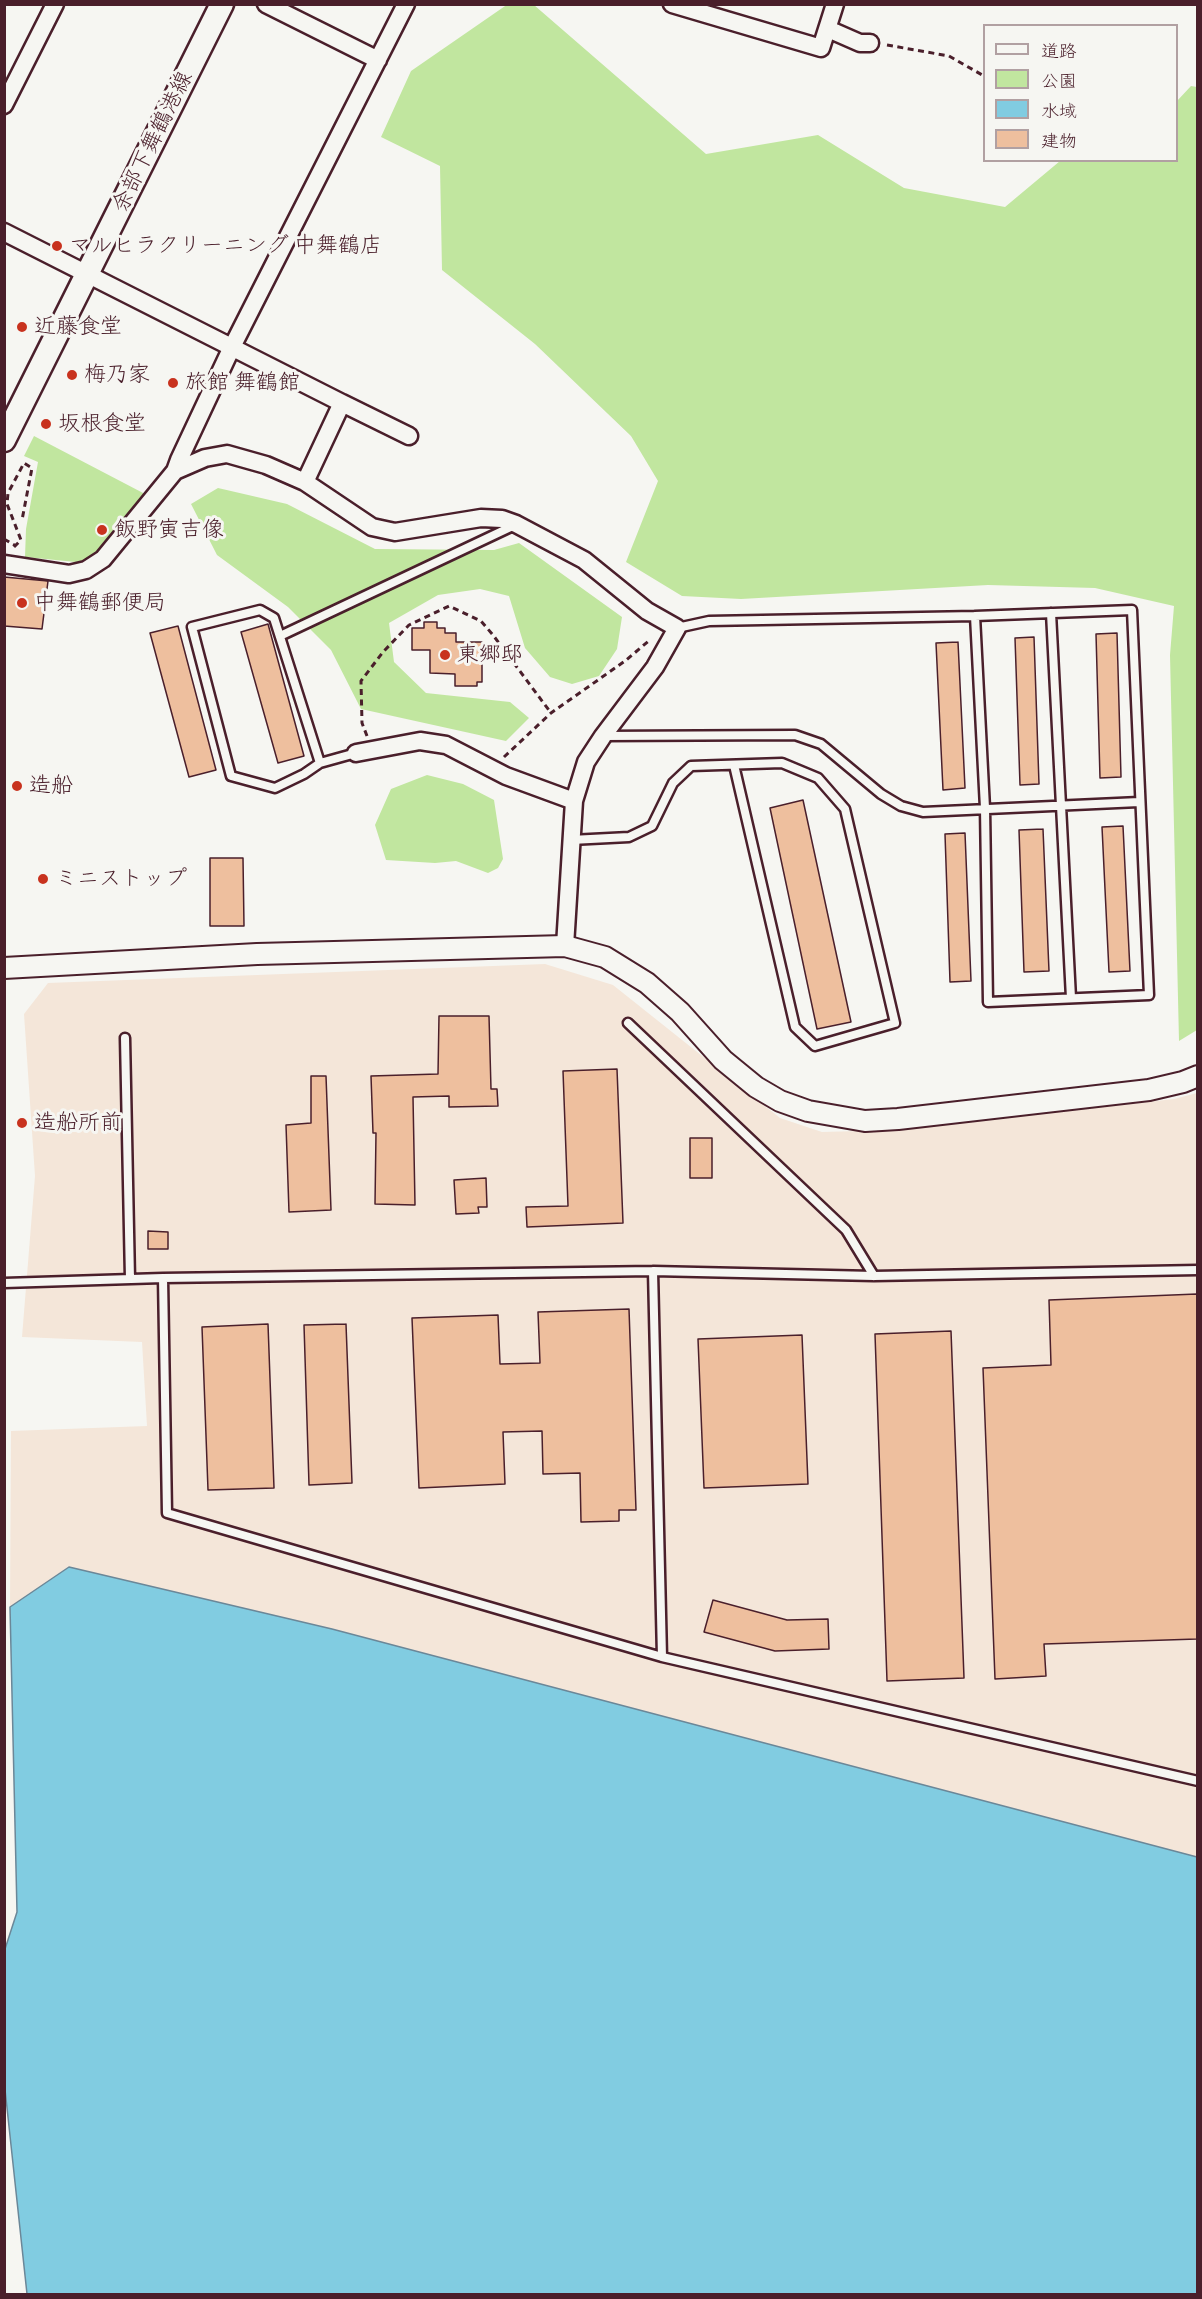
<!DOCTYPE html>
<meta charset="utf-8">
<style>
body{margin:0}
#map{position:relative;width:1202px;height:2299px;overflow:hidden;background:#f6f6f2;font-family:"Patrick Hand","Klee One",sans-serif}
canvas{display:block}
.frame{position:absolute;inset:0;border:6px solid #4a1f2b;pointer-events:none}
.legend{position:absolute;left:983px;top:24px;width:195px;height:138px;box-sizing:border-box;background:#f6f6f2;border:2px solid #b1a0a2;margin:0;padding:8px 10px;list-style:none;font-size:18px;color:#4a1f2b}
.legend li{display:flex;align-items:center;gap:12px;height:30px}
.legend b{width:30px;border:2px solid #b1a0a2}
</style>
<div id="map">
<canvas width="1202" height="2299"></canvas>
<div class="frame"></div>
<ul class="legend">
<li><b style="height:8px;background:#f6f6f2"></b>道路</li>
<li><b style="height:16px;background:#c1e69f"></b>公園</li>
<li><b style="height:16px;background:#81cce1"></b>水域</li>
<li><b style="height:16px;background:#eebf9e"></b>建物</li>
</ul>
</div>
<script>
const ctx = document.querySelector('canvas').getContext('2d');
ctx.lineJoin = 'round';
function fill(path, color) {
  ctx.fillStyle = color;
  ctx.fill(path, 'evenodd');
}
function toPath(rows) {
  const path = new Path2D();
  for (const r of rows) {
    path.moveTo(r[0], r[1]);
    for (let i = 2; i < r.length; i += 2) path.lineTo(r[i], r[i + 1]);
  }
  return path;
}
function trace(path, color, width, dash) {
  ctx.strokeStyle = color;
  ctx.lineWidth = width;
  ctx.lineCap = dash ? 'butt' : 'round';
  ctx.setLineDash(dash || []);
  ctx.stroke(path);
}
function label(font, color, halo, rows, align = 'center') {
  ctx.font = font + ' "Patrick Hand","Klee One",sans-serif';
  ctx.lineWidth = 6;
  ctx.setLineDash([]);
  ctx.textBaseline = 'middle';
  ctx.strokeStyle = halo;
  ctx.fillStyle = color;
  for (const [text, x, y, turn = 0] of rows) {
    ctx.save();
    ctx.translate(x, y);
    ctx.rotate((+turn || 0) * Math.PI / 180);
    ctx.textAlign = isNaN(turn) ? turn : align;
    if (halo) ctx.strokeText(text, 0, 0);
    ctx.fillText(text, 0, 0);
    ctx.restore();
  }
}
fill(toPath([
 [545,964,613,985,780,1118,822,1132,895,1130,1174,1099,1197,1093,1197,1857,69,1567,10,1607,11,1431,147,1426,142,1342,22,1337,35,1176,24,1014,48,983]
]), '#f4e6d9');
fill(toPath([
 [508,4,534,5,706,154,818,135,904,188,1005,207,1060,161,1176,160,1177,101,1191,86,1197,87,1197,1030,1179,1041,1170,655,1174,606,1095,588,988,585,741,599,682,596,626,562,658,481,631,436,535,344,442,270,440,166,381,137,411,71],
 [34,436,145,494,98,553,86,563,25,557,26,529,38,462,24,456],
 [218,488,287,504,375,549,494,550,519,543,622,617,617,649,599,676,572,684,550,677,525,648,509,596,480,589,438,595,389,623,394,662,426,693,510,702,529,718,506,741,361,709,331,650,288,607,217,555,191,504],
 [427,775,463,784,494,800,503,859,498,868,488,873,456,861,435,863,386,860,375,825,391,789]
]), '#c1e69f');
const water = toPath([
 [69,1567,332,1629,1197,1857,1197,2294,27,2294,4,2080,5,1949,17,1912,10,1607,69,1567]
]);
fill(water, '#81cce1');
trace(water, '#6b8798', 1.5);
const building = toPath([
 [4,577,48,581,42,629,4,626,4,577],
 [424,622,437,622,437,628,445,628,445,633,456,633,456,642,482,642,482,682,477,682,477,686,455,686,455,674,430,673,430,650,412,650,412,628,424,628,424,622],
 [268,624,304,756,278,763,241,632,268,624],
 [178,626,216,770,189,777,150,633,178,626],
 [1117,633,1121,777,1100,778,1096,634,1117,633],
 [1034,637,1039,784,1020,785,1015,638,1034,637],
 [958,642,965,788,943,790,936,643,958,642],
 [803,800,851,1022,817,1029,770,808,803,800],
 [1123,826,1130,971,1109,972,1102,827,1123,826],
 [1043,829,1049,971,1024,972,1019,830,1043,829],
 [965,833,971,981,950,982,945,834,965,833],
 [210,858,243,858,244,926,210,926,210,858],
 [439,1016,489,1016,491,1089,497,1089,498,1106,449,1107,449,1096,413,1097,415,1205,375,1204,376,1133,373,1133,371,1076,438,1074,439,1016],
 [617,1069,623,1223,527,1227,526,1207,568,1206,563,1071,617,1069],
 [311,1076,326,1076,331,1210,289,1212,286,1125,311,1123,311,1076],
 [690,1138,712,1138,712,1178,690,1178,690,1138],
 [486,1178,487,1207,478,1207,479,1213,456,1214,454,1180,486,1178],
 [148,1231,168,1232,168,1249,148,1249,148,1231],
 [1197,1294,1197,1639,1044,1644,1046,1676,995,1679,983,1368,1051,1365,1049,1300,1197,1294],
 [629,1309,636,1510,619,1510,619,1521,581,1522,580,1473,543,1474,542,1431,503,1432,505,1484,419,1488,412,1318,498,1315,500,1364,540,1363,538,1312,629,1309],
 [268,1324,274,1488,208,1490,202,1327,268,1324],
 [346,1324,352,1483,309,1485,304,1325,346,1324],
 [951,1331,964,1678,887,1681,875,1334,951,1331],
 [802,1335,808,1484,704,1488,698,1339,802,1335],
 [713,1600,787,1620,828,1619,829,1649,775,1651,704,1632,713,1600]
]);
fill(building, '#eebf9e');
trace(building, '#4a1f2b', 1.5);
const service = toPath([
 [1051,613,1071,998],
 [677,628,709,621,975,616,1132,610,1149,995,988,1002,985,808,975,616],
 [280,636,515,525],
 [603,736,795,735,821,744,881,794,901,806,923,812,1139,802],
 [320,763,274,618,260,610,192,627,231,776,275,788,304,774,320,763,356,753],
 [571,840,629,837,652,826,673,783,691,766,782,763,818,778,845,809,895,1023,815,1046,795,1027,734,765],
 [628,1023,846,1230,874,1276],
 [125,1038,130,1279],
 [653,1271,662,1657],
 [163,1278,167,1513,662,1657,1198,1781],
 [4,1283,163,1278,653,1271,874,1276,1198,1270]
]);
const minor = toPath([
 [266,4,378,60],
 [672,4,821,48,835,4],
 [828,29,860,43,870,43],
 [4,105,55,4],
 [4,232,342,403,305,482],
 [342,403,409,436],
 [175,471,205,458,227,454,266,465,305,482,372,527,395,532,481,518,502,519,516,524,584,560,647,611,677,628,655,667,603,736,586,762,574,801,565,946],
 [4,564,69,574,86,570,103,559,175,471,179,460,232,347,406,4],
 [356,753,420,741,446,745,506,776,574,801]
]);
const tertiary = toPath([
 [4,968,257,954,565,946,605,957,647,983,680,1012,723,1060,756,1087,780,1101,808,1111,865,1121,898,1119,1149,1090,1183,1082,1198,1076]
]);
const secondary = toPath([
 [4,440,222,4]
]);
trace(service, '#4a1f2b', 13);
trace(minor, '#4a1f2b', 21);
trace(tertiary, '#4a1f2b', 24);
trace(secondary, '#4a1f2b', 27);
trace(toPath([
 [887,45,949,56,984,76],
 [4,539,16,546],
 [14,547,21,540,7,504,8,493,24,463,32,468,22,520],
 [367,736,362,723,361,681,383,652,409,625,449,606,481,621,493,635,551,713],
 [504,757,551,713,625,661,651,639]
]), '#4a1f2b', 3, [6, 4.5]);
trace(service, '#f6f6f2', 8);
trace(minor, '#f6f6f2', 16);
trace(tertiary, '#f6f6f2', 20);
trace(secondary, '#f6f6f2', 22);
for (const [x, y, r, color] of [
 [57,246,6,"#c8321e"],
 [22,327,6,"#c8321e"],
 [72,375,6,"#c8321e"],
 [173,383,6,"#c8321e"],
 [46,424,6,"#c8321e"],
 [102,530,6,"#c8321e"],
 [22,603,6,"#c8321e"],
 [445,655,6,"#c8321e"],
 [17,786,6,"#c8321e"],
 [43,879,6,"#c8321e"],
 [22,1123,6,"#c8321e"]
]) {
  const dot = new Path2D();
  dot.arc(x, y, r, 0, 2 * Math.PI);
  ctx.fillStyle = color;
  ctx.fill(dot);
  trace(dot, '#f6f6f2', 2);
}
label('22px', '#4a1f2b', '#f6f6f2', [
 ["余部下舞鶴港線",153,142,-64]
]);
label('22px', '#4a1f2b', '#f6f6f2', [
 ["マルヒラクリーニング 中舞鶴店",69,246],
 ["近藤食堂",34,327],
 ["梅乃家",84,375],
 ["旅館 舞鶴館",185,383],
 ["坂根食堂",58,424],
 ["飯野寅吉像",114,530],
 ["中舞鶴郵便局",34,603],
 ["東郷邸",457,655],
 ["造船",29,786],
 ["ミニストップ",55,879],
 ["造船所前",34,1123]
], 'left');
</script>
